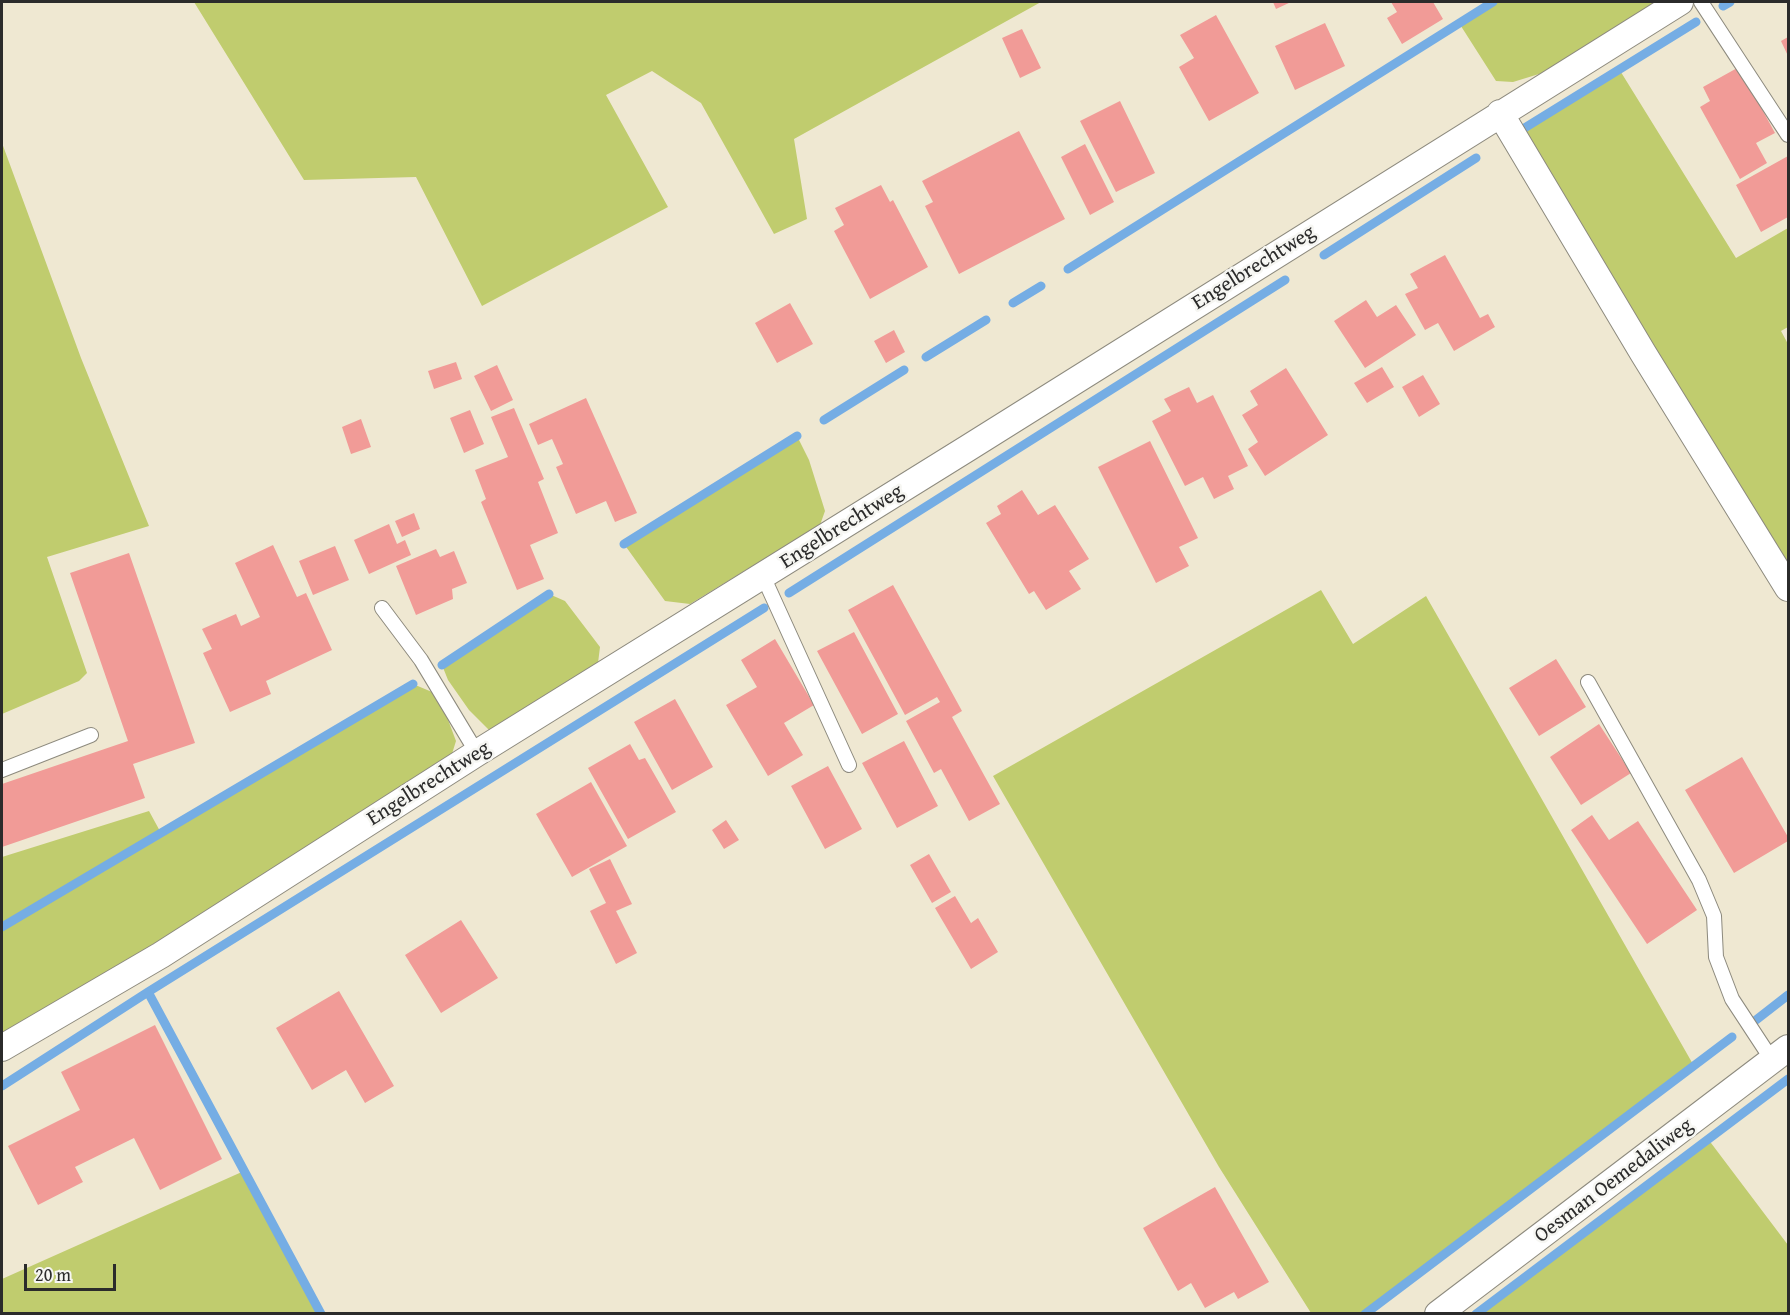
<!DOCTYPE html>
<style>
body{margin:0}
#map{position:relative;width:1790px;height:1315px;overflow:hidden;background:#efe8d2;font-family:"Gentium Book Plus",serif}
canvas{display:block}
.frame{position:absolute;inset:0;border:3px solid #2b2b2b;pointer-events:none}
.scale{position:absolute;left:24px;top:1264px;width:92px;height:27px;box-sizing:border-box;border:3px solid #2b2b2b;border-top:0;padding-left:8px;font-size:18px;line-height:21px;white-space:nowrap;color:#2b2b2b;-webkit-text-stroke:4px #f6f6f2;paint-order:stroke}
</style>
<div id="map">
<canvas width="1790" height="1315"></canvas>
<div class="frame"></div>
<div class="scale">20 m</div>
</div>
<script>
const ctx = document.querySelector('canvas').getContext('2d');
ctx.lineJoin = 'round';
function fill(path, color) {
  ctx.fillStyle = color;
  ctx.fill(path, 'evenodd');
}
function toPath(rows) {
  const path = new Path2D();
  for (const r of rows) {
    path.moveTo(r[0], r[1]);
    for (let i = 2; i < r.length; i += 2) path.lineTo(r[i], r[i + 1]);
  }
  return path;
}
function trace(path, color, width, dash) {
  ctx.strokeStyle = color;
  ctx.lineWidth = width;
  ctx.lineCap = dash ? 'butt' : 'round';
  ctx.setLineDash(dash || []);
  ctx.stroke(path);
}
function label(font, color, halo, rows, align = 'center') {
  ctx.font = font + ' "Gentium Book Plus",serif';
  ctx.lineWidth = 5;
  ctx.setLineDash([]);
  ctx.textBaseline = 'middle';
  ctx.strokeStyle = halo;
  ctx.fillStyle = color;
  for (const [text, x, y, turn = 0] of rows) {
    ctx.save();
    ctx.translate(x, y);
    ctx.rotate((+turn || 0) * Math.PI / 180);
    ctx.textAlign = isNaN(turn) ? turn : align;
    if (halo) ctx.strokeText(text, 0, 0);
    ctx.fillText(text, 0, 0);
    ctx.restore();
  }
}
fill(toPath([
 [194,2,1041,2,794,139,807,219,774,234,701,103,652,71,606,95,668,207,482,306,416,177,304,180],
 [1493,2,1664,2,1552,70,1513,82,1496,81,1459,23],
 [1619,69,1736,258,1788,228,1788,327,1781,331,1788,344,1788,589,1518,132],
 [2,143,81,358,149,526,47,557,87,673,79,681,2,714],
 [797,436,809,460,825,511,820,525,690,604,665,601,624,544],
 [1321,590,1353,644,1426,596,1694,1066,1365,1313,1311,1313,1219,1167,993,776],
 [549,594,565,601,600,647,598,663,491,732,469,710,448,680,442,665],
 [413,684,432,692,447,717,456,741,451,757,174,934,2,1033,2,857,149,811,161,833],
 [1708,1139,1788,1245,1788,1313,1476,1313],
 [244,1171,321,1313,2,1313,2,1279]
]), '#c0cc6e');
trace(toPath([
 [1723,6,1730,2],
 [1518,132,1696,22],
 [1324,255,1476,158],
 [1068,269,1493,2],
 [1013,303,1041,286],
 [926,357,986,320],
 [824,420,904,370],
 [624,544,797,436],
 [789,593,1285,280],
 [442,665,549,594],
 [2,927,413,684],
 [148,992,321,1314],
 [1756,1020,1788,995],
 [2,1086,148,992,764,608],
 [1365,1314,1732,1037],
 [1476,1314,1788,1079]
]), '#75ade4', 9);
fill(toPath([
 [1273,2,1291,2,1276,9],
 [1391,2,1433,2,1443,19,1402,44,1387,18,1397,12],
 [1216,15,1259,93,1209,121,1179,67,1194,58,1180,35],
 [1325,23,1345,66,1295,90,1275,46],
 [1022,29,1041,68,1020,78,1002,38],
 [1788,37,1788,56,1781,41],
 [1739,67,1775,133,1756,143,1767,163,1740,179,1700,107,1710,101,1703,87],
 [1120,101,1155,173,1116,192,1080,121],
 [1019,131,1065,219,959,274,925,206,933,202,922,181],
 [1085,144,1114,202,1090,215,1061,157],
 [1788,156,1788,217,1761,232,1736,185],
 [881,185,890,202,893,200,928,267,870,299,834,231,844,225,835,208],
 [1445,255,1480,318,1488,314,1495,327,1454,351,1438,323,1425,330,1405,294,1418,288,1410,274],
 [1366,300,1377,317,1396,305,1416,335,1365,368,1334,321],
 [790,303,813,344,777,363,755,323],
 [894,330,905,352,886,363,874,341],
 [456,362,462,379,434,389,428,371],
 [497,365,513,400,491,411,474,376],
 [1382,367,1394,387,1367,403,1354,383],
 [1286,368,1328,435,1265,476,1248,449,1258,442,1242,415,1258,405,1250,391],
 [1423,375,1440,404,1419,417,1402,387],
 [1189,387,1197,403,1213,395,1248,466,1228,476,1234,489,1214,499,1203,477,1185,486,1152,421,1171,411,1164,399],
 [586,398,637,513,615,522,606,501,576,514,556,467,563,464,552,439,538,445,529,424],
 [514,408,544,479,538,482,558,533,530,545,544,579,517,590,481,502,486,499,475,470,508,457,491,417],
 [470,410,484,444,464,453,450,418],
 [361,419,371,447,351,454,342,427],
 [1150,441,1198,538,1179,547,1189,566,1156,583,1098,467],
 [1022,490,1038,515,1055,505,1089,559,1069,571,1081,589,1046,610,1034,591,1029,594,986,523,1001,514,997,506],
 [414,513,420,529,402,537,395,521],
 [389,524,397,544,405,540,411,555,369,574,354,540],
 [273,545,297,597,306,593,332,650,266,681,271,694,230,712,203,653,212,649,202,629,236,614,241,626,260,617,235,563],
 [335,546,349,580,313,595,299,561],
 [436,549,440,557,454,551,467,583,452,589,453,599,416,615,396,566],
 [129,553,195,743,133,764,145,798,2,847,2,784,128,741,70,573],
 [893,585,962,711,952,717,1000,804,969,821,941,769,934,773,906,721,940,702,937,697,905,715,848,610],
 [854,632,898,714,862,734,817,651],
 [775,639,814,705,784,723,803,755,768,776,726,705,757,687,741,660],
 [1556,659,1586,707,1539,736,1509,688],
 [675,699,713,767,672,790,634,722],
 [1599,724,1631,773,1581,805,1550,757],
 [904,741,938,806,897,828,862,763],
 [630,744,639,760,645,758,676,812,628,839,588,768],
 [1742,757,1788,837,1788,841,1734,873,1685,790],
 [828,766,862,829,825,849,791,786],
 [591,782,627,846,572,877,536,814],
 [1592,815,1609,840,1638,821,1697,910,1647,944,1571,830],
 [726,820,739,840,724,849,712,830],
 [929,854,951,892,932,903,910,865],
 [610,859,632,904,616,911,637,953,616,964,590,911,606,903,589,869],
 [955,896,971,923,978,918,998,952,971,969,935,908],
 [461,920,498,978,441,1013,405,955],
 [339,991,394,1086,365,1103,346,1070,312,1090,276,1028],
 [155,1025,222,1159,160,1190,134,1138,75,1167,83,1182,38,1205,8,1146,80,1110,61,1072],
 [1215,1187,1269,1282,1238,1299,1234,1292,1205,1308,1191,1283,1178,1291,1143,1228]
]), '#f19b97');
const service = toPath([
 [1701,2,1788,135],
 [763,576,849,765],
 [382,608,421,660,477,753],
 [1588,682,1699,880,1714,916,1716,957,1732,999,1772,1060],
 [2,770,91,735]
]);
const minor = toPath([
 [1500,113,1643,353,1788,588],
 [2,1048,161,955,477,753,968,448,1680,2],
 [1438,1314,1788,1048]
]);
trace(service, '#8d8a7e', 16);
trace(minor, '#8d8a7e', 28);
trace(service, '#fff', 14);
trace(minor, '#fff', 26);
label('21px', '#2b2b2b', '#f6f6f2', [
 ["Engelbrechtweg",1254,268,-32],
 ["Engelbrechtweg",842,527,-32],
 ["Engelbrechtweg",429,784,-32],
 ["Oesman Oemedaliweg",1614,1181,-37]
]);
</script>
